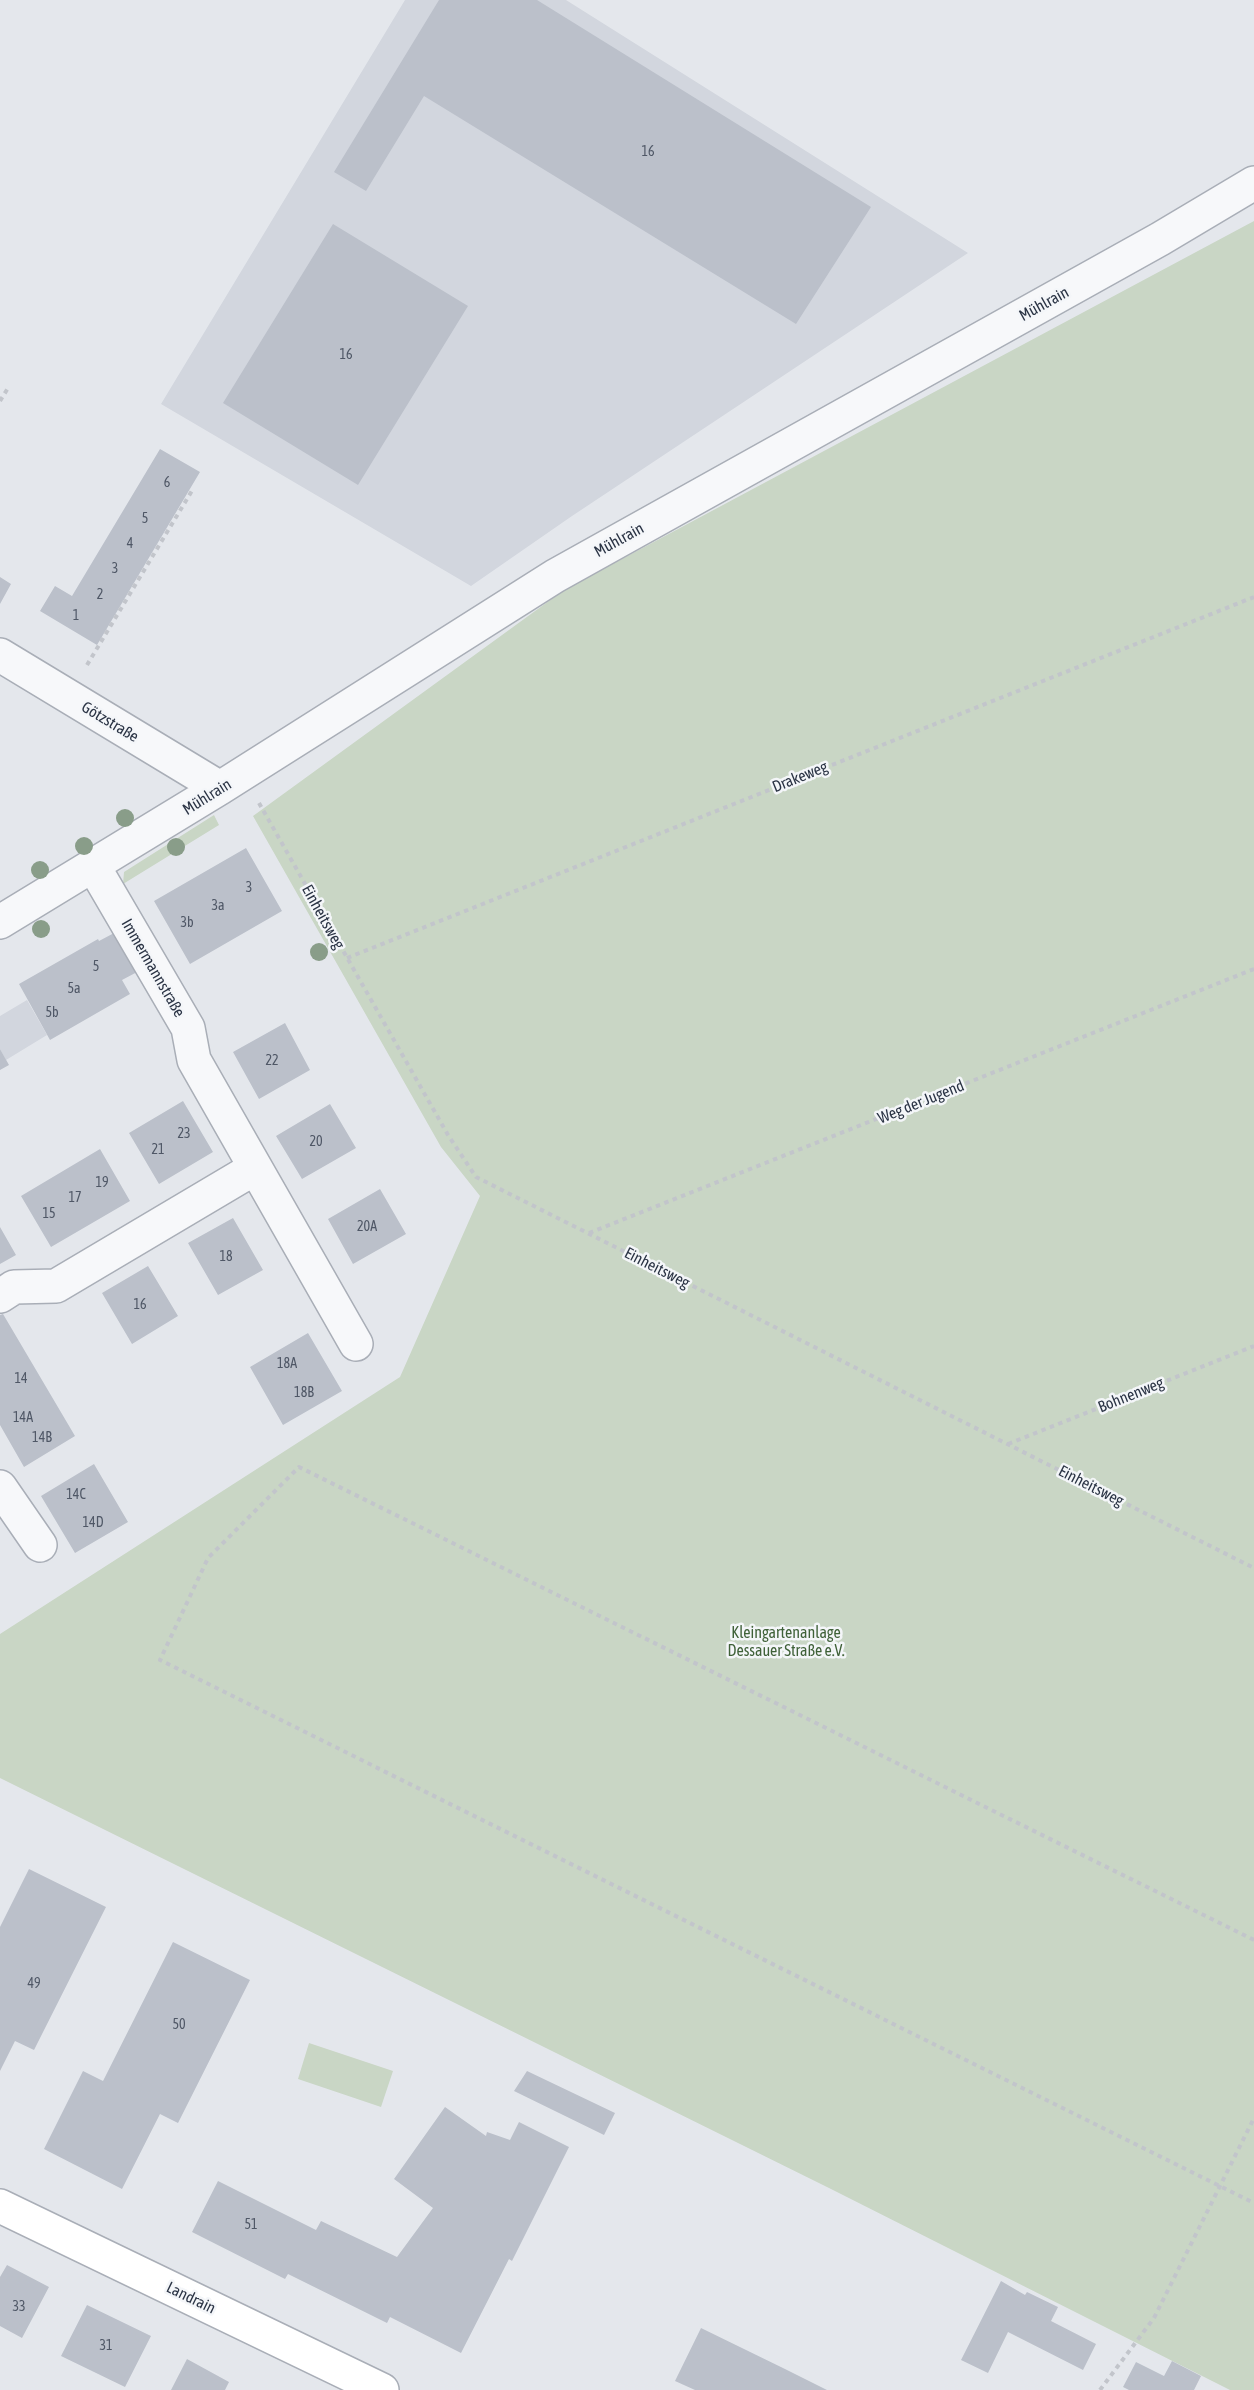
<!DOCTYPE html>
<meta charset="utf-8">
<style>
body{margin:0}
canvas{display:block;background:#e4e7ec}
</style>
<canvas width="1254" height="2390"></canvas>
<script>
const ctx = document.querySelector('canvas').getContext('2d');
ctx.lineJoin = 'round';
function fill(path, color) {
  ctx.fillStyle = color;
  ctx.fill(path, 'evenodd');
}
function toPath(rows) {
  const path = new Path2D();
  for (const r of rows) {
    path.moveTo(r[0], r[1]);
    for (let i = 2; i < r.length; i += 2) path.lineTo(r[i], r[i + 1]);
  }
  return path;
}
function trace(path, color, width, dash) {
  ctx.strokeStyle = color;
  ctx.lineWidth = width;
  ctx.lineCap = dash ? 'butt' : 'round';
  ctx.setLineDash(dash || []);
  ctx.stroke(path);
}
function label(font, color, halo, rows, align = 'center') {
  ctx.font = font + ' "Asap Condensed",sans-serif';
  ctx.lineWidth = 5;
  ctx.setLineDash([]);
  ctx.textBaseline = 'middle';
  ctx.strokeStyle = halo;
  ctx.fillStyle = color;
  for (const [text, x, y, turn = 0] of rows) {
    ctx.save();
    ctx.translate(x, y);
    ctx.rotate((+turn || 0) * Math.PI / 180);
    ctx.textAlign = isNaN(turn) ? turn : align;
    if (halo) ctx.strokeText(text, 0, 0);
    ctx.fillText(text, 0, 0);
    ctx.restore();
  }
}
fill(toPath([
 [405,0,566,0,968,253,572,516,471,586,161,404],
 [27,1000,47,1035,6,1060,0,1049,0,1016]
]), '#d2d6de');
fill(toPath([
 [1254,221,1254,2390,1230,2390,829,2188,0,1778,0,1634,400,1377,480,1196,441,1147,253,816,564,590],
 [214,815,219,825,123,884,124,872],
 [309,2043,393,2071,381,2107,298,2079]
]), '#c9d6c5');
fill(toPath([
 [439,0,537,0,871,207,796,324,424,96,366,191,334,172],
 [333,224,468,306,358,485,223,403],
 [160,449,200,472,97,645,40,611,55,586,72,596],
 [0,577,11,584,0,604],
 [246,848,282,911,190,964,154,901],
 [116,932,139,971,122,980,130,994,50,1040,19,984,98,939,99,941],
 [285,1023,310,1070,259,1099,233,1052],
 [0,1049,9,1065,0,1070],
 [183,1101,213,1152,159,1184,129,1133],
 [330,1104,356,1148,302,1179,276,1136],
 [100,1149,130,1201,51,1247,21,1196],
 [380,1189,406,1234,353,1264,328,1219],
 [233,1218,263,1270,218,1295,188,1243],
 [0,1227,16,1255,0,1264],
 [148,1266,178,1316,132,1344,102,1293],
 [3,1314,75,1436,24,1467,0,1425,0,1315],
 [308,1333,342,1391,283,1425,250,1367],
 [94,1464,128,1522,75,1553,41,1496],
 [29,1869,106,1907,34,2050,15,2041,0,2071,0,1927],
 [173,1942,250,1980,178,2123,160,2114,122,2189,44,2149,83,2071,103,2081],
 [527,2071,615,2113,604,2135,514,2091],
 [445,2107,486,2136,487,2132,510,2140,519,2122,569,2147,512,2261,509,2259,461,2353,390,2317,387,2323,288,2274,285,2279,192,2232,218,2181,316,2230,321,2221,397,2257,433,2208,394,2179],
 [7,2265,49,2287,22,2338,0,2326,0,2277],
 [1001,2281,1025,2295,1027,2292,1058,2307,1051,2321,1096,2344,1083,2370,1008,2332,988,2373,961,2360],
 [87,2305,151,2336,125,2387,61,2356],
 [701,2328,785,2369,827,2390,695,2390,675,2381],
 [187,2359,229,2382,225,2390,171,2390],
 [1172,2361,1201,2376,1194,2390,1129,2390,1123,2387,1136,2362,1164,2376]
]), '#bbc0ca');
const street = toPath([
 [0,655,220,788],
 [94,867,188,1028,194,1060,356,1344],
 [0,922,220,788,555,576,1160,239,1254,183],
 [0,1296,14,1287,56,1286,255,1168],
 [0,1487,40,1545]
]);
const secondary = toPath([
 [0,2206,382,2390]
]);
trace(street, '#a9aeb7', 36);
trace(secondary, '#a9aeb7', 36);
trace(toPath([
 [0,401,8,388],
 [87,665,193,489],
 [259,803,448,1135,476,1177,1254,1568],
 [347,958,1254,597],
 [589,1233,1254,969],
 [1008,1444,1254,1346],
 [1254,1940,299,1467,208,1558,160,1660,1254,2203],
 [1100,2390,1154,2318,1254,2118]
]), '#c2c5cb', 4, [4.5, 4.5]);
trace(street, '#f7f8fa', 33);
trace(secondary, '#fff', 33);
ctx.fillStyle = '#899d89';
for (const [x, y] of [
 [125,818],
 [84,846],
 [176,847],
 [40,870],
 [41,929],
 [319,952]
]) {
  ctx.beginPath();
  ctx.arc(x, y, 9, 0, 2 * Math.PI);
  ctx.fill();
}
label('14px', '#4f5766', null, [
 ["16",648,152],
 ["16",346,355],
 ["6",167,483],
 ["5",145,519],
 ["4",130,544],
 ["3",115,569],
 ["2",100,595],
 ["1",76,616],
 ["3",249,888],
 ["3a",218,906],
 ["3b",187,923],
 ["5",96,967],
 ["5a",74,989],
 ["5b",52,1013],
 ["22",272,1061],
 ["23",184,1134],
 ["20",316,1142],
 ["21",158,1150],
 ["19",102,1183],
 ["17",75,1198],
 ["15",49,1214],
 ["20A",367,1227],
 ["18",226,1257],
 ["16",140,1305],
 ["18A",287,1364],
 ["14",21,1379],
 ["18B",304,1393],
 ["14A",23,1418],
 ["14B",42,1438],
 ["14C",76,1495],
 ["14D",93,1523],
 ["49",34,1984],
 ["50",179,2025],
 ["51",251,2225],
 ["33",19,2307],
 ["31",106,2346]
]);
label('16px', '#2b3445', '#f4f6f9', [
 ["Mühlrain",1044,304,-29],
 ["Mühlrain",619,540,-29],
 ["Götzstraße",110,722,31],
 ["Drakeweg",800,777,-22],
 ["Mühlrain",207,797,-32],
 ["Einheitsweg",323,917,61],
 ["Immermannstraße",153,968,60],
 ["Weg der Jugend",921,1102,-22],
 ["Einheitsweg",657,1268,27],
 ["Bohnenweg",1131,1395,-22],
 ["Einheitsweg",1091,1486,27],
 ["Landrain",191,2298,26]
]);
label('16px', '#3f6138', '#f4f6f9', [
 ["Kleingartenanlage",786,1633],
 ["Dessauer Straße e.V.",786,1651]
]);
</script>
